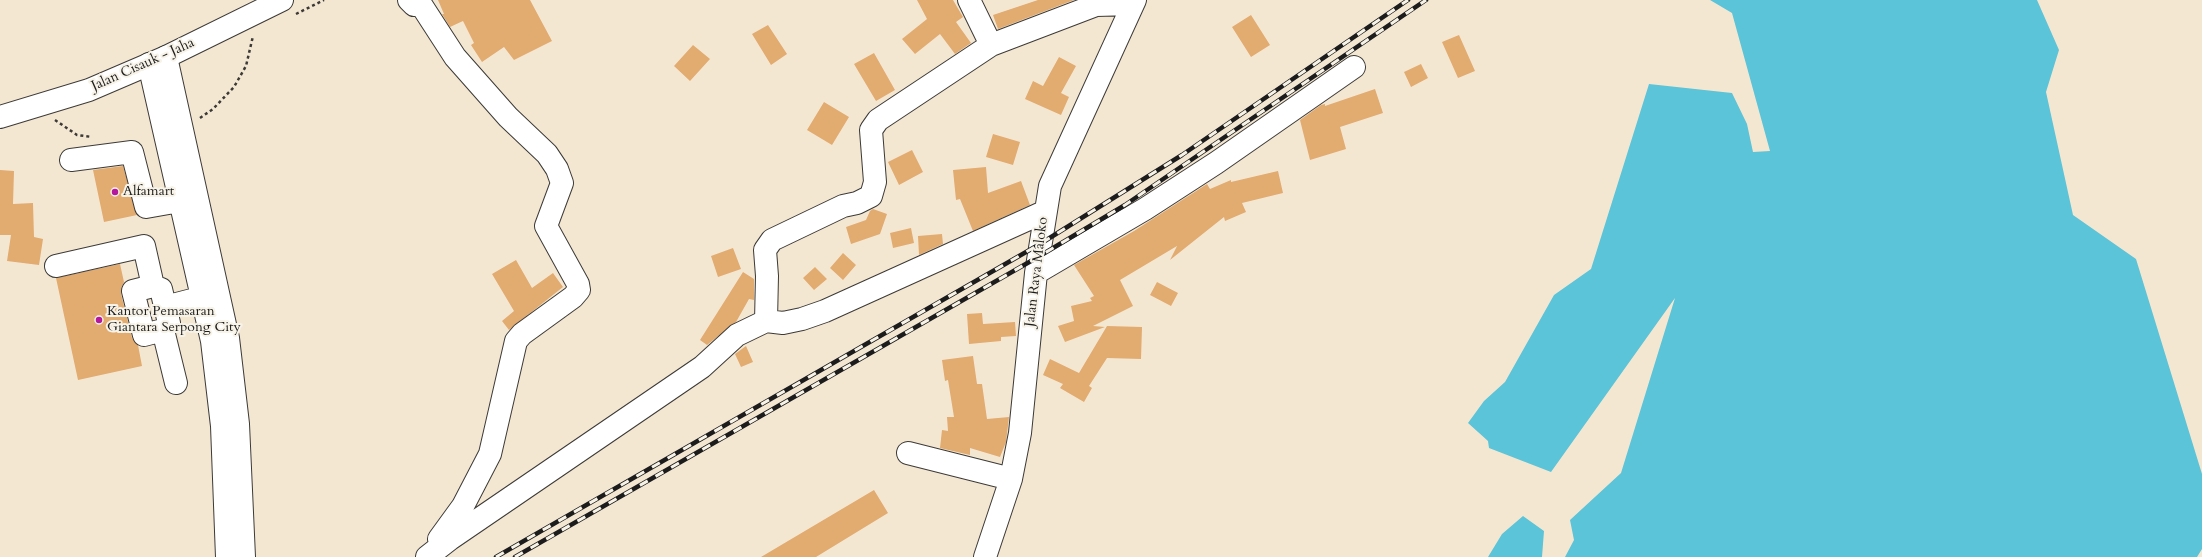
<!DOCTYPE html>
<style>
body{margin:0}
canvas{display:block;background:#f4e7d2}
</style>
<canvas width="2202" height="557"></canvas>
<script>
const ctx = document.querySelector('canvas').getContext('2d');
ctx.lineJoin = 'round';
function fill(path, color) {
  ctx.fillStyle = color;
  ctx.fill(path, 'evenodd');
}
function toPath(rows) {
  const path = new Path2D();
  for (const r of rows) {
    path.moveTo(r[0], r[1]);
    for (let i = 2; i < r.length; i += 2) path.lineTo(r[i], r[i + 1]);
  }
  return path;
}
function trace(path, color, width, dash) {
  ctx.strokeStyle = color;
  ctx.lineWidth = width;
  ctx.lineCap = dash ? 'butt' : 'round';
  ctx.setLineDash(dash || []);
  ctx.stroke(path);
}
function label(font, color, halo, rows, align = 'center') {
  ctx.font = font + ' Cardo,serif';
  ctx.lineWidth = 4;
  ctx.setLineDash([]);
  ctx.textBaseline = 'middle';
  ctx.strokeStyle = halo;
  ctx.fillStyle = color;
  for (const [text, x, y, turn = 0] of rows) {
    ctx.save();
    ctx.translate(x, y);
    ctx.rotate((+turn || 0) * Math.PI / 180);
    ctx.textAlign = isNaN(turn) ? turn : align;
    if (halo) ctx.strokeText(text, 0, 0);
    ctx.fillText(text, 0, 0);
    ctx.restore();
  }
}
fill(toPath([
 [1710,0,2037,0,2059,50,2046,92,2073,215,2136,259,2202,474,2202,549,2197,557,1565,557,1574,540,1570,520,1621,473,1675,298,1551,472,1489,448,1488,441,1468,423,1484,401,1505,382,1554,295,1591,269,1649,84,1732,93,1747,124,1753,152,1770,151,1732,13],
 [1523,516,1544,531,1542,557,1488,557,1502,534]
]), '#5bc4d8');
fill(toPath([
 [438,0,530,0,552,41,514,60,504,47,482,62,471,45,474,43,463,21,450,27,442,14,444,14],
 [917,0,953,0,963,17,956,22,971,43,955,54,940,34,915,54,902,39,927,19],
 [1038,0,1074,0,998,29,993,15],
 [1251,15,1270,45,1251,57,1232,27],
 [768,25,787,54,771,65,752,34],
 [1459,35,1475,71,1458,78,1442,42],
 [693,45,710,59,690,81,674,66],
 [874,53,895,90,876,101,854,64],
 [1059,57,1076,66,1061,93,1069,97,1061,115,1025,99,1033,81,1043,86],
 [1421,64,1428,78,1411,87,1404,72],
 [1375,89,1383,113,1340,127,1346,149,1310,160,1300,120,1321,105,1325,104,1325,106],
 [824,102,849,117,832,145,807,130],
 [993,134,1020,142,1013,165,986,157],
 [912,150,923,172,899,185,888,162],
 [123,166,137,215,104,222,93,170],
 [986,167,988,193,1021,181,1030,205,973,231,960,199,956,200,953,170],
 [0,170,14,171,13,204,33,203,34,237,43,239,39,265,7,261,11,235,0,235],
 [1278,171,1283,193,1242,203,1246,212,1225,221,1224,217,1170,260,1177,246,1120,280,1133,306,1093,326,1105,327,1065,342,1058,326,1074,321,1071,306,1092,301,1090,298,1094,296,1074,265,1134,231,1207,184,1210,189,1231,180,1231,182],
 [873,209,887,214,880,234,851,244,846,227,866,220,870,211],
 [911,228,914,243,893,248,890,233],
 [942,234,943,244,919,255,918,236],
 [733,248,741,269,718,277,711,256],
 [843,253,856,265,843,280,830,268],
 [516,260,532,288,553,273,563,287,509,330,502,321,514,311,492,274],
 [120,264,124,282,121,288,121,294,132,338,138,345,142,366,78,380,56,278],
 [815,267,827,279,814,290,803,278],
 [743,272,754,279,754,300,749,299,736,322,707,345,700,340],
 [1157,282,1178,293,1171,306,1150,295],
 [982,313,983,324,1015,322,1016,336,1001,337,1001,341,969,344,967,314],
 [1107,326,1142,327,1141,359,1107,358,1089,386,1092,388,1084,402,1060,388,1063,384,1043,375,1050,359,1079,373],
 [746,346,753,362,741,367,735,354],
 [973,356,977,384,982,384,987,419,1009,417,1006,442,1000,457,970,448,970,455,940,448,942,430,948,431,947,417,954,417,948,380,945,381,942,360],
 [874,490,888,513,816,557,761,557]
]), '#e2ab70');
const minor = toPath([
 [409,0,414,5,420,3,455,57,508,117,547,154,557,169,562,183,546,226,578,284,579,290,573,297,522,334,516,341,490,454,463,506,439,539],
 [969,0,991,45],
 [166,57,228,338,238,424,244,557],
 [149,64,212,341,222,426,227,557],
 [71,160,132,152,146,207,180,201],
 [56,266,144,246,153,286],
 [1036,273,1145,209,1216,163,1354,67],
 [153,286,161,289,169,323,163,330,144,335,133,291,153,286],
 [165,307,215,294],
 [766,321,767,276,765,250,772,240,843,206,857,203,871,196,875,182,871,130,878,120,991,45,1096,5,1133,4],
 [163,330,176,383],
 [908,453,1011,479],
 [427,557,450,539,702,367,737,335,766,321,783,323,802,319,825,311,1044,212],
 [985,557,1011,479,1020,433,1036,273,1050,186,1135,0]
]);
const major = toPath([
 [0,117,89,90,166,57,282,0]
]);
trace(minor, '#3c3a37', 24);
trace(major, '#3c3a37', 24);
trace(toPath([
 [296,14,324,0],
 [200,118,213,109,234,87,246,66,253,36],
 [55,120,77,135,92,137]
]), '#3c3a37', 2.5, [3, 3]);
trace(minor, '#fff', 22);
trace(major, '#fff', 22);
const rail = toPath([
 [496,557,1040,244,1182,155,1408,0],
 [515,557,1038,257,1125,205,1426,0]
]);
trace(rail, '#1c1c1c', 4.5);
trace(rail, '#f7f3e8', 3, [9]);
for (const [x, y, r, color] of [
 [115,192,4,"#b5179e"],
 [99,320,4,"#b5179e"]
]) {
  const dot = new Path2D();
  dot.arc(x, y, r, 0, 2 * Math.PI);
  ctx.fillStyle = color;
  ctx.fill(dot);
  trace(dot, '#f7f3e8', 1.5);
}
label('14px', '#1c1c1c', '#f7f3e8', [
 ["Jalan Cisauk - Jaha",143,65,-24],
 ["Jalan Raya Maloko",1037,272,-83]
]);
label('14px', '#1c1c1c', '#f7f3e8', [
 ["Alfamart",123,192],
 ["Kantor Pemasaran",107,312],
 ["Giantara Serpong City",107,328]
], 'left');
</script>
